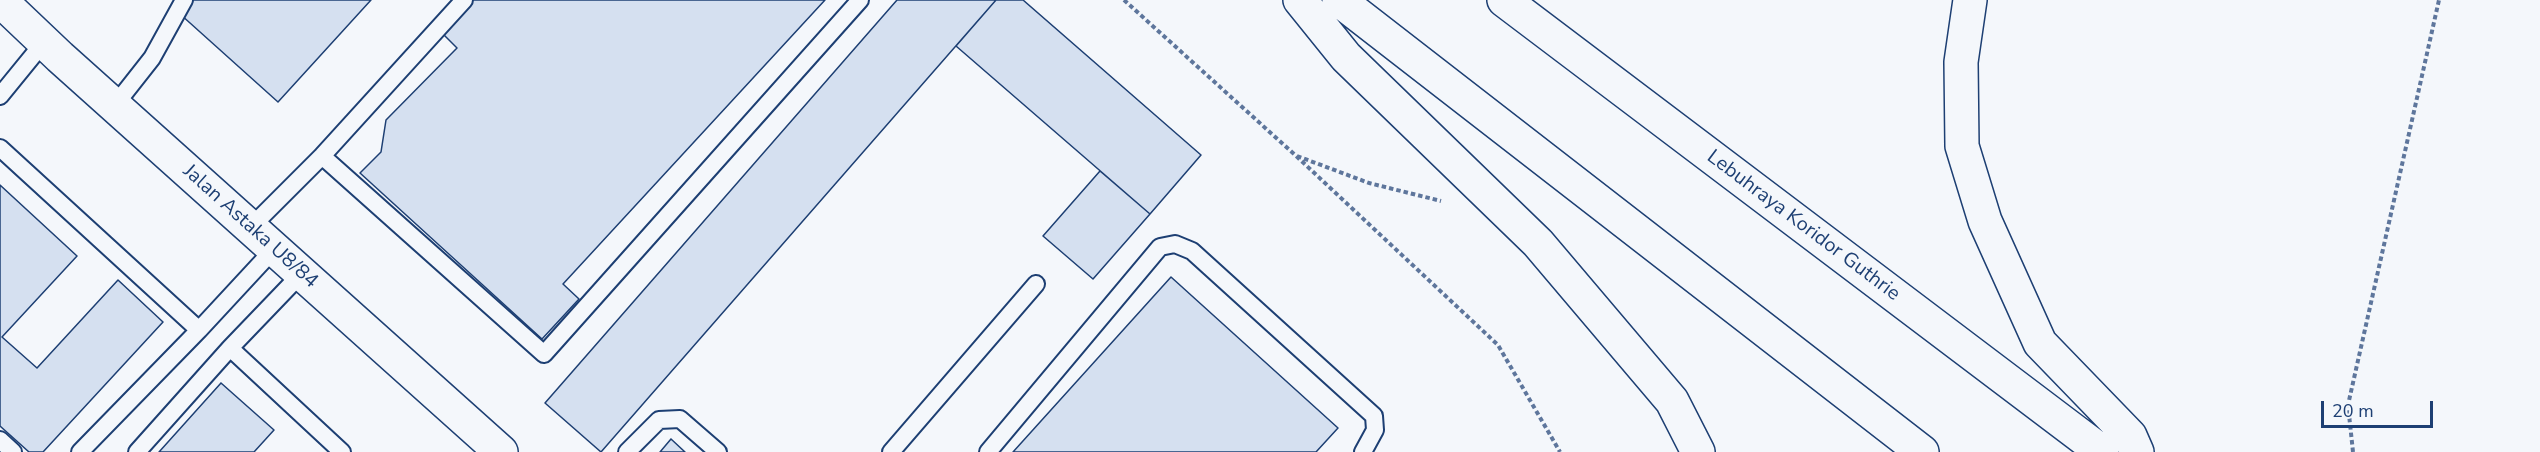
<!DOCTYPE html>
<style>
body{margin:0}
#map{position:relative;width:2540px;height:452px;overflow:hidden;background:#f4f7fb;font-family:"Nunito Sans",sans-serif}
canvas{display:block}
.scale{position:absolute;left:2321px;top:401px;width:112px;height:27px;box-sizing:border-box;border:3px solid #1d3f73;border-top:0;padding-left:8px;font-size:18px;line-height:21px;white-space:nowrap;color:#1d3f73;-webkit-text-stroke:4px #f4f7fb;paint-order:stroke}
</style>
<div id="map">
<canvas width="2540" height="452"></canvas>
<div class="scale">20 m</div>
</div>
<script>
const ctx = document.querySelector('canvas').getContext('2d');
ctx.lineJoin = 'round';
function fill(path, color) {
  ctx.fillStyle = color;
  ctx.fill(path, 'evenodd');
}
function toPath(rows) {
  const path = new Path2D();
  for (const r of rows) {
    path.moveTo(r[0], r[1]);
    for (let i = 2; i < r.length; i += 2) path.lineTo(r[i], r[i + 1]);
  }
  return path;
}
function trace(path, color, width, dash) {
  ctx.strokeStyle = color;
  ctx.lineWidth = width;
  ctx.lineCap = dash ? 'butt' : 'round';
  ctx.setLineDash(dash || []);
  ctx.stroke(path);
}
function label(font, color, halo, rows, align = 'center') {
  ctx.font = font + ' "Nunito Sans",sans-serif';
  ctx.lineWidth = 4.5;
  ctx.setLineDash([]);
  ctx.textBaseline = 'middle';
  ctx.strokeStyle = halo;
  ctx.fillStyle = color;
  for (const [text, x, y, turn = 0] of rows) {
    ctx.save();
    ctx.translate(x, y);
    ctx.rotate((+turn || 0) * Math.PI / 180);
    ctx.textAlign = isNaN(turn) ? turn : align;
    if (halo) ctx.strokeText(text, 0, 0);
    ctx.fillText(text, 0, 0);
    ctx.restore();
  }
}
const building = toPath([
 [193,0,371,0,278,102,180,14,193,0],
 [472,0,825,0,563,284,579,299,542,339,360,173,381,152,386,120,457,48,441,32,472,0],
 [897,0,996,0,601,452,545,403,897,0],
 [996,0,1023,0,1201,155,1150,214,956,46,996,0],
 [1100,171,1150,214,1093,279,1043,236,1100,171],
 [0,185,77,256,2,337,37,368,118,280,163,322,43,452,29,452,0,426,0,185],
 [1171,277,1338,428,1316,452,1013,452,1171,277],
 [221,383,274,430,254,452,159,452,221,383],
 [671,439,685,452,660,452,671,439]
]);
fill(building, '#d5e0f0');
trace(building, '#1d3f73', 1.5);
const service = toPath([
 [0,96,44,42],
 [115,105,152,58,184,0],
 [0,148,199,330,80,452],
 [322,156,544,354,860,0],
 [251,227,322,156,464,0],
 [199,330,275,248],
 [230,348,342,452],
 [0,440,13,452],
 [137,452,230,348,302,273],
 [627,452,659,420,680,419,718,452],
 [891,452,1036,284],
 [988,452,1160,247,1175,244,1192,251,1374,416,1375,430,1363,452]
]);
const minor = toPath([
 [0,0,60,57,501,452]
]);
const motorway = toPath([
 [1300,0,1346,57,1538,243,1672,401,1698,452],
 [1339,0,1922,452],
 [1504,0,2102,452],
 [1970,0,1961,62,1962,146,1985,221,2040,343,2130,436,2137,452]
]);
trace(service, '#1d3f73', 20);
trace(minor, '#1d3f73', 36);
trace(motorway, '#1d3f73', 36);
trace(toPath([
 [1124,0,1294,154,1498,345,1560,452],
 [1297,156,1369,183,1441,201],
 [2353,452,2348,405,2439,0]
]), '#5e769c', 4, [4.5, 3]);
trace(service, '#f4f7fb', 16);
trace(minor, '#f4f7fb', 33);
trace(motorway, '#f4f7fb', 33);
label('20px', '#1d3f73', '#f4f7fb', [
 ["Lebuhraya Koridor Guthrie",1803,226,37],
 ["Jalan Astaka U8/84",250,227,42]
]);
</script>
